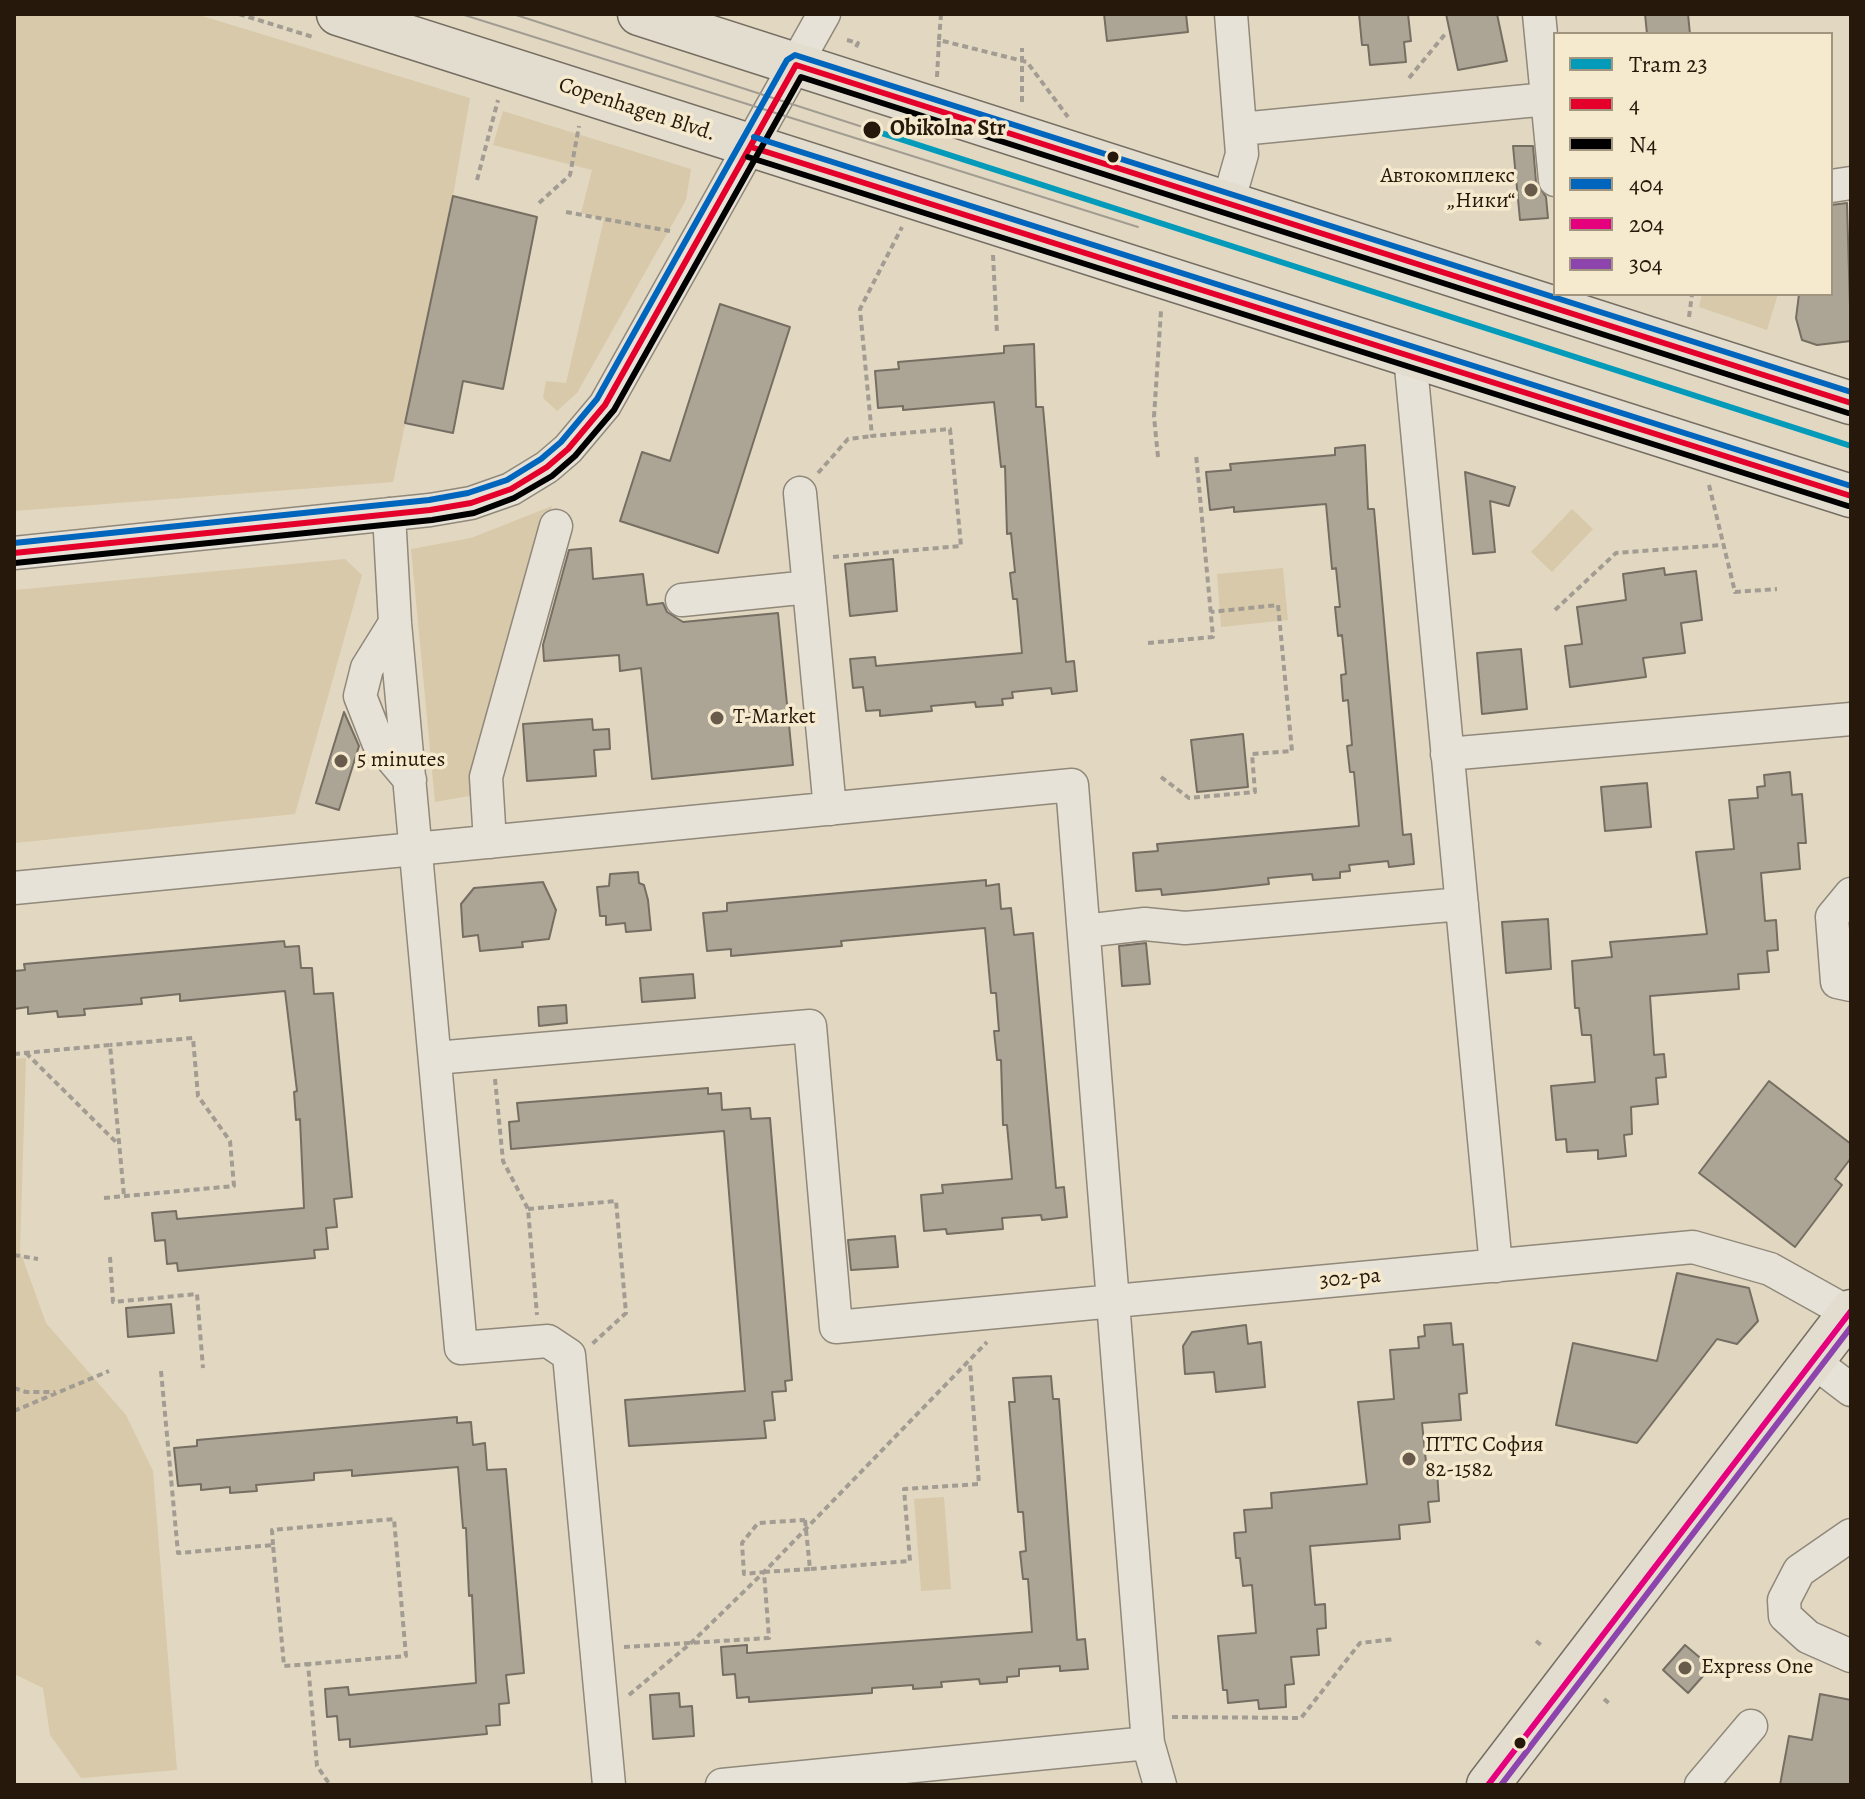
<!DOCTYPE html>
<meta charset="utf-8">
<style>
body{margin:0}
#map{position:relative;width:1865px;height:1799px;overflow:hidden;background:#e2d8c1;font-family:Alegreya,serif}
canvas{display:block}
.frame{position:absolute;inset:0;border:16px solid #26180b;pointer-events:none}
.legend{position:absolute;left:1553px;top:32px;width:280px;height:264px;box-sizing:border-box;background:#f5e9ce;border:2px solid #a29580;margin:0;padding:10px 14px;list-style:none;font-size:24px;color:#26180b}
.legend li{display:flex;align-items:center;gap:16px;height:40px}
.legend b{width:40px;border:2px solid #a29580}
</style>
<div id="map">
<canvas width="1865" height="1799"></canvas>
<div class="frame"></div>
<ul class="legend">
<li><b style="height:10px;background:#049aba"></b>Tram 23</li>
<li><b style="height:10px;background:#e4002b"></b>4</li>
<li><b style="height:10px;background:#000"></b>N4</li>
<li><b style="height:10px;background:#0065bd"></b>404</li>
<li><b style="height:10px;background:#e5007d"></b>204</li>
<li><b style="height:10px;background:#8e44ad"></b>304</li>
</ul>
</div>
<script>
const ctx = document.querySelector('canvas').getContext('2d');
ctx.lineJoin = 'round';
function fill(path, color) {
  ctx.fillStyle = color;
  ctx.fill(path, 'evenodd');
}
function toPath(rows) {
  const path = new Path2D();
  for (const r of rows) {
    path.moveTo(r[0], r[1]);
    for (let i = 2; i < r.length; i += 2) path.lineTo(r[i], r[i + 1]);
  }
  return path;
}
function trace(path, color, width, dash) {
  ctx.strokeStyle = color;
  ctx.lineWidth = width;
  ctx.lineCap = dash ? 'butt' : 'round';
  ctx.setLineDash(dash || []);
  ctx.stroke(path);
}
function label(font, color, halo, rows, align = 'center') {
  ctx.font = font + ' Alegreya,serif';
  ctx.lineWidth = 7;
  ctx.setLineDash([]);
  ctx.textBaseline = 'middle';
  ctx.strokeStyle = halo;
  ctx.fillStyle = color;
  for (const [text, x, y, turn = 0] of rows) {
    ctx.save();
    ctx.translate(x, y);
    ctx.rotate((+turn || 0) * Math.PI / 180);
    ctx.textAlign = isNaN(turn) ? turn : align;
    if (halo) ctx.strokeText(text, 0, 0);
    ctx.fillText(text, 0, 0);
    ctx.restore();
  }
}
fill(toPath([
 [14,14,196,14,470,98,453,196,393,482,14,511],
 [503,111,691,169,686,200,577,393,557,411,543,398,546,381,566,383,604,219,581,213,592,170,493,145],
 [1702,294,1778,294,1767,330,1699,307],
 [552,506,475,795,435,802,411,549,471,538],
 [1572,509,1593,529,1552,572,1531,552],
 [345,559,362,575,295,814,15,843,14,590],
 [1283,568,1288,620,1221,627,1217,574],
 [26,1058,20,1251,46,1323,126,1415,153,1471,177,1770,81,1778,50,1735,43,1688,14,1674,14,1059],
 [944,1497,951,1589,921,1591,914,1499]
]), '#d7c9a9');
const building = toPath([
 [1104,14,1186,14,1188,32,1107,41,1104,14],
 [1359,14,1408,14,1411,41,1404,42,1406,62,1370,65,1368,45,1362,45,1359,14],
 [1446,14,1497,14,1507,61,1458,70,1446,14],
 [1645,14,1688,14,1690,34,1647,34,1645,14],
 [1513,146,1533,146,1536,182,1546,197,1548,218,1520,220,1513,146],
 [453,196,537,217,503,389,463,381,453,433,405,423,453,196],
 [1847,203,1851,341,1817,345,1802,340,1796,318,1799,294,1831,294,1831,205,1847,203],
 [720,304,790,327,718,553,620,521,642,452,670,461,720,304],
 [1034,344,1036,407,1043,407,1066,662,1074,661,1077,691,1052,694,1051,688,1012,692,1013,698,1002,699,1003,705,976,707,975,702,931,706,932,711,880,716,880,710,866,711,863,687,853,688,850,659,875,657,876,666,1022,653,1017,599,1013,599,1010,573,1015,572,1011,533,1007,534,1005,466,1001,467,994,402,903,410,903,406,878,408,875,371,899,369,898,362,1004,353,1004,346,1034,344],
 [1365,445,1368,509,1374,509,1403,835,1411,834,1414,864,1389,867,1388,861,1349,865,1350,871,1340,872,1340,878,1313,880,1312,874,1268,878,1269,884,1215,890,1162,895,1161,889,1136,891,1133,853,1158,851,1157,844,1359,826,1354,772,1350,772,1347,746,1352,745,1348,700,1343,701,1341,675,1346,674,1342,635,1338,636,1335,607,1340,607,1336,568,1332,569,1326,504,1234,512,1234,507,1210,510,1206,472,1231,470,1230,464,1335,455,1335,448,1365,445],
 [1465,472,1515,487,1509,506,1490,501,1495,552,1473,554,1465,472],
 [591,548,593,579,643,574,647,605,663,603,667,612,683,622,778,613,793,765,652,779,641,668,620,671,619,655,544,661,543,645,569,550,591,548],
 [893,559,897,611,850,616,845,564,893,559],
 [1664,568,1665,575,1696,571,1702,620,1681,623,1685,653,1643,658,1646,677,1570,687,1565,646,1582,644,1577,607,1626,600,1623,574,1664,568],
 [1521,649,1527,709,1482,714,1477,653,1521,649],
 [344,712,359,746,339,810,316,803,344,712],
 [592,719,593,730,609,729,610,749,594,750,596,776,527,781,523,724,592,719],
 [1243,734,1248,787,1197,792,1191,740,1243,734],
 [1790,772,1792,795,1802,794,1806,843,1798,843,1800,869,1761,873,1765,921,1776,920,1778,950,1767,951,1769,972,1738,974,1739,989,1650,996,1654,1055,1664,1054,1666,1077,1656,1078,1658,1104,1631,1107,1632,1134,1624,1135,1626,1156,1598,1159,1598,1150,1567,1152,1566,1139,1556,1140,1551,1086,1595,1082,1591,1035,1582,1035,1579,1008,1575,1008,1572,961,1612,957,1610,942,1707,934,1696,852,1734,849,1729,800,1758,798,1757,787,1765,786,1764,775,1790,772],
 [1647,783,1651,827,1605,831,1601,787,1647,783],
 [638,872,639,883,644,885,648,900,651,930,626,932,625,923,606,925,606,916,600,916,597,887,609,886,610,874,638,872],
 [986,880,986,886,999,884,1001,909,1011,908,1014,935,1033,933,1056,1188,1064,1187,1067,1217,1042,1220,1041,1215,1002,1218,1003,1229,947,1234,946,1229,924,1231,921,1195,943,1193,942,1185,1012,1179,1007,1125,1003,1125,1001,1060,997,1060,994,1031,999,1031,996,993,991,993,985,928,841,941,842,946,731,956,731,949,707,951,703,913,727,911,727,903,986,880],
 [543,882,556,910,549,939,522,942,523,947,480,951,478,935,463,937,461,904,474,888,543,882],
 [1548,919,1551,969,1506,973,1502,922,1548,919],
 [284,941,285,947,299,946,301,968,312,968,314,994,333,993,352,1197,334,1199,337,1227,326,1228,328,1249,314,1250,315,1258,178,1271,177,1263,167,1264,165,1240,155,1241,152,1213,176,1211,177,1219,304,1208,300,1119,296,1120,294,1092,297,1091,285,991,180,1001,180,994,141,998,142,1004,84,1009,85,1015,58,1017,57,1011,28,1014,28,1007,14,1009,14,971,25,970,24,964,284,941],
 [1146,943,1150,984,1122,986,1119,946,1146,943],
 [693,974,695,998,642,1002,640,978,693,974],
 [566,1005,567,1023,539,1026,538,1007,566,1005],
 [1769,1081,1851,1144,1851,1158,1835,1179,1842,1185,1795,1247,1699,1173,1769,1081],
 [708,1088,708,1094,721,1093,722,1110,750,1108,751,1119,770,1118,792,1380,785,1381,786,1391,772,1392,775,1420,764,1421,766,1438,629,1446,625,1400,745,1391,724,1131,511,1149,509,1122,519,1121,517,1103,708,1088],
 [895,1236,898,1267,851,1270,848,1240,895,1236],
 [1677,1273,1749,1288,1758,1321,1737,1344,1717,1339,1637,1443,1556,1425,1573,1343,1657,1361,1677,1273],
 [171,1304,174,1333,128,1337,126,1308,171,1304],
 [1451,1323,1453,1345,1463,1344,1467,1393,1459,1394,1461,1420,1422,1423,1427,1472,1437,1471,1439,1501,1428,1502,1430,1522,1399,1525,1400,1539,1310,1546,1315,1605,1325,1604,1326,1628,1317,1629,1319,1655,1291,1657,1294,1684,1285,1685,1286,1707,1259,1709,1258,1700,1228,1703,1227,1690,1223,1690,1218,1636,1256,1633,1252,1585,1243,1586,1240,1558,1236,1558,1234,1533,1246,1532,1244,1510,1272,1508,1271,1493,1367,1484,1358,1402,1394,1399,1390,1350,1419,1348,1418,1337,1425,1336,1424,1325,1451,1323],
 [1246,1325,1248,1344,1261,1342,1265,1387,1216,1392,1214,1372,1185,1374,1183,1346,1192,1332,1246,1325],
 [1051,1376,1053,1399,1059,1399,1077,1640,1085,1639,1088,1669,1060,1671,1060,1666,1019,1669,1019,1676,1007,1677,1007,1682,980,1684,979,1679,941,1682,942,1687,913,1689,913,1685,872,1688,872,1693,845,1695,749,1702,749,1697,737,1698,735,1674,723,1675,721,1647,747,1645,747,1653,1032,1632,1028,1579,1023,1579,1020,1552,1026,1551,1023,1512,1018,1512,1009,1402,1015,1402,1013,1378,1051,1376],
 [457,1417,457,1423,471,1422,473,1445,485,1443,487,1470,506,1469,524,1673,506,1675,509,1703,499,1704,500,1725,486,1726,487,1734,350,1747,350,1739,339,1740,337,1716,327,1717,325,1689,348,1687,349,1695,476,1683,472,1595,469,1596,466,1528,463,1528,458,1467,352,1476,352,1470,314,1473,314,1480,256,1485,257,1491,230,1493,230,1487,201,1490,201,1484,178,1486,174,1448,197,1446,197,1440,457,1417],
 [1685,1645,1711,1667,1688,1693,1663,1670,1685,1645],
 [679,1693,680,1707,692,1706,694,1736,653,1739,650,1695,679,1693],
 [1820,1694,1851,1700,1851,1785,1780,1785,1789,1736,1812,1740,1820,1694]
]);
fill(building, '#aca495');
trace(building, '#766e62', 2);
const minor = toPath([
 [1539,14,1555,180],
 [1241,129,1547,99],
 [1831,186,1851,183],
 [1228,203,1242,154,1231,14],
 [1410,356,1496,1266],
 [800,493,830,809],
 [389,514,395,623,461,1348,548,1341,569,1355,609,1785],
 [14,553,430,510,471,503,511,489,547,467,568,449,605,405,824,14],
 [682,600,809,587],
 [395,623,367,668,360,696,378,742,410,780],
 [1447,754,1851,719],
 [490,842,486,777,556,526],
 [14,888,1072,785,1148,1743,1160,1785],
 [1851,894,1832,917,1837,982,1851,985],
 [1084,931,1145,924,1185,928,1462,904],
 [435,1058,810,1026,836,1327,1693,1247,1770,1269,1849,1313],
 [1813,1361,1851,1390],
 [1851,1535,1799,1571,1784,1600,1785,1616,1808,1637,1851,1656],
 [722,1785,1148,1743],
 [1701,1785,1751,1726]
]);
const major = toPath([
 [338,14,1851,496],
 [639,14,1851,403],
 [1488,1785,1851,1311]
]);
trace(minor, '#90887a', 35);
trace(major, '#766e62', 45);
trace(toPath([
 [239,14,313,37],
 [941,14,939,40,1027,62,1068,117],
 [847,40,858,43,855,49],
 [937,77,939,40],
 [1409,78,1446,33],
 [1022,102,1022,48],
 [477,180,498,100],
 [539,203,570,175,579,126],
 [566,212,670,231],
 [993,255,997,333],
 [1689,317,1692,294],
 [1158,457,1154,417,1161,311],
 [818,473,848,439,872,436],
 [1709,485,1735,592,1777,589],
 [833,557,961,546,950,429,872,436,860,309,902,227],
 [1555,610,1616,553,1723,545],
 [1148,643,1213,637,1196,454],
 [1161,777,1189,798,1255,792,1252,754,1292,751,1278,605,1211,612],
 [26,1053,118,1144],
 [14,1054,110,1045,124,1196],
 [495,1079,503,1161,528,1209,537,1315],
 [104,1198,234,1186,230,1141,198,1096,193,1038,110,1045],
 [528,1209,616,1201,626,1313,592,1344],
 [14,1255,38,1259],
 [110,1257,113,1302,197,1294,203,1368],
 [161,1371,178,1553,273,1545,284,1666,308,1664],
 [14,1388,26,1392,55,1392],
 [14,1411,109,1371],
 [805,1520,810,1569,910,1561,904,1489,979,1484,970,1364],
 [273,1545,272,1530,394,1519,406,1656,308,1664,317,1766,330,1785],
 [764,1572,810,1569],
 [1536,1641,1541,1645],
 [624,1647,769,1638,764,1572,744,1574,742,1543,758,1523,805,1520],
 [629,1695,691,1643,764,1572,987,1342],
 [1604,1699,1610,1704],
 [1172,1717,1301,1718,1360,1643,1395,1639]
]), '#a29c93', 4, [6, 4]);
trace(minor, '#e7e2d7', 32);
trace(major, '#e3ddd0', 42);
trace(toPath([
 [461,14,1138,227],
 [513,14,872,130]
]), '#a29c93', 2);
trace(toPath([
 [751,147,1851,496],
 [14,553,430,510,471,503,511,489,547,467,568,449,605,405,796,65,1851,403]
]), '#e4002b', 6);
trace(toPath([
 [748,157,1848,506],
 [15,563,432,520,474,513,514,498,552,476,575,456,614,410,801,77,1848,413]
]), '#000', 6);
trace(toPath([
 [754,137,1851,486],
 [14,543,429,500,468,493,507,480,541,459,561,442,597,399,787,60,795,55,1851,392]
]), '#0065bd', 6);
trace(toPath([
 [1488,1785,1851,1311]
]), '#e5007d', 6);
trace(toPath([
 [1501,1785,1851,1327]
]), '#8e44ad', 6);
trace(toPath([
 [872,130,1851,446]
]), '#049aba', 6);
for (const [x, y, r, color] of [
 [872,130,10,"#26180b"],
 [1113,157,7,"#26180b"],
 [1531,190,8,"#685b4b"],
 [717,718,8,"#685b4b"],
 [341,761,8,"#685b4b"],
 [1409,1459,8,"#685b4b"],
 [1685,1668,8,"#685b4b"],
 [1520,1743,7,"#26180b"]
]) {
  const dot = new Path2D();
  dot.arc(x, y, r, 0, 2 * Math.PI);
  ctx.fillStyle = color;
  ctx.fill(dot);
  trace(dot, '#f5e9ce', 3);
}
label('22px', '#26180b', '#f5e9ce', [
 ["Copenhagen Blvd.",637,110,18],
 ["302-ра",1350,1279,-5]
]);
label('bold 22px', '#26180b', '#f5e9ce', [
 ["Obikolna Str",890,130]
], 'left');
label('22px', '#26180b', '#f5e9ce', [
 ["Автокомплекс",1515,177,"right"],
 ["„Ники“",1515,202,"right"],
 ["T-Market",733,718],
 ["5 minutes",357,761],
 ["ПТТС София",1425,1446],
 ["82-1582",1425,1471],
 ["Express One",1701,1668]
], 'left');
</script>
